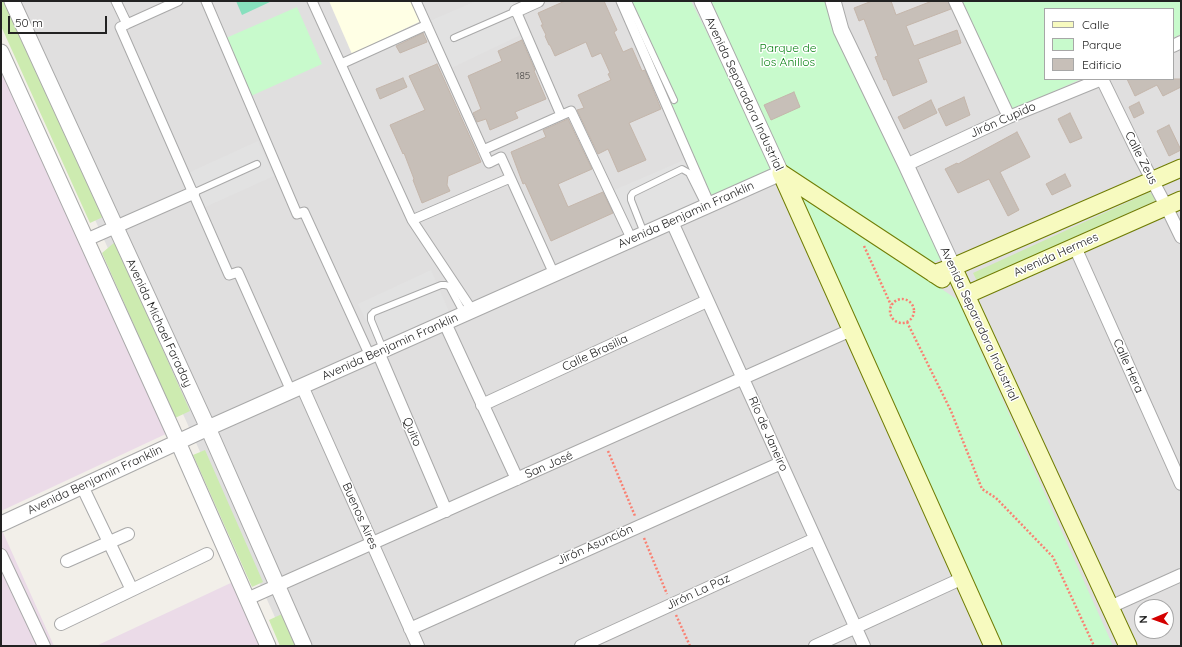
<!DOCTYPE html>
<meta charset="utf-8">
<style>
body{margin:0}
#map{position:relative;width:1182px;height:647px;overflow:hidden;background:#f2efe9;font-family:Quicksand,sans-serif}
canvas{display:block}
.frame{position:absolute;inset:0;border:2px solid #222;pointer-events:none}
.legend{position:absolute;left:1044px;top:8px;width:130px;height:72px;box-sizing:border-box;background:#fff;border:1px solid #a7a7a7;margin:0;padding:5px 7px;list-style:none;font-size:12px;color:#222}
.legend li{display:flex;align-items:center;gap:8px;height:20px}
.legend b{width:20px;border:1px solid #a7a7a7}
.north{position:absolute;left:1134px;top:599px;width:40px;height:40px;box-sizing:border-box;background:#fff;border:1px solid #a7a7a7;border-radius:50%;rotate:268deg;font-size:11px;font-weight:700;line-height:16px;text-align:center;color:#222}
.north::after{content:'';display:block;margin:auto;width:14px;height:18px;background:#d40000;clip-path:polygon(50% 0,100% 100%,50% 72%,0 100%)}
.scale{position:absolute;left:8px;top:16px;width:99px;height:18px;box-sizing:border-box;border:2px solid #222;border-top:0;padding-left:5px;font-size:12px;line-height:14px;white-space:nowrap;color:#222;-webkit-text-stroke:3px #fff;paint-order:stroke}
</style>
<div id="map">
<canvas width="1182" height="647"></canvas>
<div class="frame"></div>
<ul class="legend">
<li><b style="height:5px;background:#f7fabf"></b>Calle</li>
<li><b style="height:11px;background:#c8facc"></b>Parque</li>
<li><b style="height:11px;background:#c7bfb8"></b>Edificio</li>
</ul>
<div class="north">N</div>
<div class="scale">50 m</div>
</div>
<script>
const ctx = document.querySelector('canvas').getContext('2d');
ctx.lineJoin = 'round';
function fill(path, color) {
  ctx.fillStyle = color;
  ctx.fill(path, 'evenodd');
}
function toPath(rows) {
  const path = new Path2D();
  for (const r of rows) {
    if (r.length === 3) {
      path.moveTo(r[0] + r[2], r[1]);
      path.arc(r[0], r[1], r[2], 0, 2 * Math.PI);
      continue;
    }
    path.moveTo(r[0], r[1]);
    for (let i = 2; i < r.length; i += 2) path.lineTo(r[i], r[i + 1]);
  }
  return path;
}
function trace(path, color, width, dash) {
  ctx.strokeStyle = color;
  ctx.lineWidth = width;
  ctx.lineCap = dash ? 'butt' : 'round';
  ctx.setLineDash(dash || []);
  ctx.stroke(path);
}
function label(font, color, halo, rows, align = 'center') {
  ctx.font = font + ' Quicksand,sans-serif';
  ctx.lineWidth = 3;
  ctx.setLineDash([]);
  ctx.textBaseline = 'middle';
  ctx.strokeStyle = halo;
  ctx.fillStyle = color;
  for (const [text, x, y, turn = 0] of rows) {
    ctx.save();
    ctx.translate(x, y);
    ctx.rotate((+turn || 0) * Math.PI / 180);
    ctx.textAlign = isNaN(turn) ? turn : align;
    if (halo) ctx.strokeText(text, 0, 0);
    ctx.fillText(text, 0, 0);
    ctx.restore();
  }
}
fill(toPath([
 [1,1,1181,1,1181,646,288,646,1,12],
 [1045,9,1173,9,1173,79,1045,79],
 [1142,607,1166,607,1166,631,1142,631]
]), '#e0dfdf');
fill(toPath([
 [1,68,168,433,1,511],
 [1,528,54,646,1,646],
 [235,581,264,646,96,646]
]), '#ebdbe8');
fill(toPath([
 [329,1,412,1,421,21,352,54]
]), '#ffffe5');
fill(toPath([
 [1,1,7,1,105,216,90,223,1,26],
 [1150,192,1157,200,977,281,973,273],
 [115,242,190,411,175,418,102,253],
 [205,450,263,582,252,587,193,455],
 [282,614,297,646,280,646,269,620]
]), '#cdebb0');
fill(toPath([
 [624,1,691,1,777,171,711,201],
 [700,1,829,1,944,258,929,264,785,168],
 [962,1,1181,1,1181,34,1173,38,1173,9,1045,9,1045,79,1081,79,1013,110],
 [297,7,322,64,251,96,226,38],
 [794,190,958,300,1113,646,1000,646]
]), '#c8facc');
fill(toPath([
 [236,1,272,1,242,15]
]), '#88e0be');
fill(toPath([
 [476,1,512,1,525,33,447,70,425,23],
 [258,141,274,176,203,208,188,173],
 [684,160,704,205,632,235,612,191],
 [431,270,451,316,379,348,358,304]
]), '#e2e2e2');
const building = toPath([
 [565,1,604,1,617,30,614,32,623,52,632,48,642,71,645,70,661,109,629,123,646,160,618,172,608,149,598,154,577,110,584,108,578,95,611,80,608,74,610,73,601,53,592,57,586,42,555,56,550,45,549,45,545,36,546,35,541,25,543,25,538,13,565,1],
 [872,1,891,1,896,15,932,1,948,1,951,9,906,26,914,46,957,30,961,43,918,59,927,82,893,96,886,79,884,80,875,57,878,56,864,19,859,21,854,8,872,1],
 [423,33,427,42,400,53,396,46,423,33],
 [522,40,535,70,534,71,546,99,515,112,518,118,490,130,486,119,477,122,473,113,481,109,468,76,502,61,498,51,522,40],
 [437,64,475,148,481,162,448,176,447,185,450,191,422,203,413,180,414,179,404,153,403,154,390,125,425,110,409,76,437,64],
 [403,78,407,87,380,99,376,89,403,78],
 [1127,79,1181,79,1181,87,1163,96,1157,85,1135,96,1127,79],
 [794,92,800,107,771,120,764,105,794,92],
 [964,97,970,115,946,126,938,109,964,97],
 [931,100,937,113,904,129,898,117,931,100],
 [1139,102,1144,113,1134,118,1129,107,1139,102],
 [1070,113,1082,138,1070,143,1058,119,1070,113],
 [568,119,592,169,558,184,568,207,603,192,613,213,551,241,525,183,523,184,511,152,546,137,543,130,568,119],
 [1169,125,1181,150,1169,156,1157,131,1169,125],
 [1017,132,1030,157,1000,172,1019,210,1008,216,989,179,958,193,945,169,957,163,958,164,1017,132],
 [1065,174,1071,186,1052,195,1046,184,1065,174]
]);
fill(building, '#c7bfb8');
trace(building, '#c4b6ab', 1);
const service = toPath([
 [628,1,674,100],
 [454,38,516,11],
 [193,193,257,164],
 [644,233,631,200,631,196,633,193,682,169,689,173,706,207],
 [383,349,371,320,371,315,374,312,441,285,445,285,449,286,464,314]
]);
const pedestrian = toPath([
 [116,1,127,24,120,27,229,275,238,272,291,391],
 [206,1,297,214,304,212,370,356],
 [312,1,412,220,472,310],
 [416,1,489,163,501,157,554,274],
 [621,1,710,205],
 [516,11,561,115],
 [127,24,178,1],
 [341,64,427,25],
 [483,150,571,111,632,240],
 [412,220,510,178]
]);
const minor = toPath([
 [955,1,1009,117],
 [516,11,538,1],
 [1173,46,1181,42],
 [1102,79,1140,157,1166,206,1181,237],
 [906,165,1009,117,1102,79],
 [672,222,864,646],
 [86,240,193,193],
 [1075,247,1181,484],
 [445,323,517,479],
 [378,352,446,511],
 [302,386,418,646],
 [482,405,707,301],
 [82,486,132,590],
 [1,555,44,646],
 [67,561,128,534],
 [247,599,851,330],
 [1110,607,1181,575],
 [61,624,207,554],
 [410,629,781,463],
 [581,646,815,539],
 [815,646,963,578]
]);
const tertiary = toPath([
 [12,1,208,428,304,646],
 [833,1,841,30,906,165,953,267],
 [1,52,178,442,268,646],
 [1,524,208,428,781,173,702,1]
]);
const secondary = toPath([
 [781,173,993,646],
 [781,173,942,279],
 [953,267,1128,646],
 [934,274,953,267,1181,168],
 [966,295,1181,200]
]);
trace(service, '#a9a9a9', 8);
trace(pedestrian, '#a9a9a9', 11);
trace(minor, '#a9a9a9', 14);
trace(tertiary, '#a9a9a9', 17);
trace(secondary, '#707d05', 19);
trace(toPath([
 [864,246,891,305],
 [902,311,12],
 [907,322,951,411,982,489,996,498,1053,557,1094,646],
 [608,451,635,516],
 [644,538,667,594],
 [676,615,690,646]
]), '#fa8072', 2.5, [2, 2]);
trace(service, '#fff', 6);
trace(pedestrian, '#fff', 9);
trace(minor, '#fff', 12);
trace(tertiary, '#fff', 15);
trace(secondary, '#f7fabf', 17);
label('10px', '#4b4948', null, [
 ["185",523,76]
]);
label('12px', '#0c8416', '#fff', [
 ["Parque de",788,48],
 ["los Anillos",788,62]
]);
label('12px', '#222', '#fff', [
 ["Avenida Separadora Industrial",744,94,65],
 ["Jirón Cupido",1003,120,-24],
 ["Calle Zeus",1141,158,63],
 ["Avenida Benjamin Franklin",686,215,-24],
 ["Avenida Hermes",1056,255,-24],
 ["Avenida Michael Faraday",159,323,65],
 ["Avenida Separadora Industrial",979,324,65],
 ["Avenida Benjamin Franklin",390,347,-24],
 ["Calle Brasilia",595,353,-25],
 ["Calle Hera",1128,366,66],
 ["Quito",412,432,67],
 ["Río de Janeiro",768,434,66],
 ["San José",549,465,-24],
 ["Avenida Benjamin Franklin",95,480,-25],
 ["Buenos Aires",360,516,66],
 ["Jirón Asunción",595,545,-24],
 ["Jirón La Paz",698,592,-25]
]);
</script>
